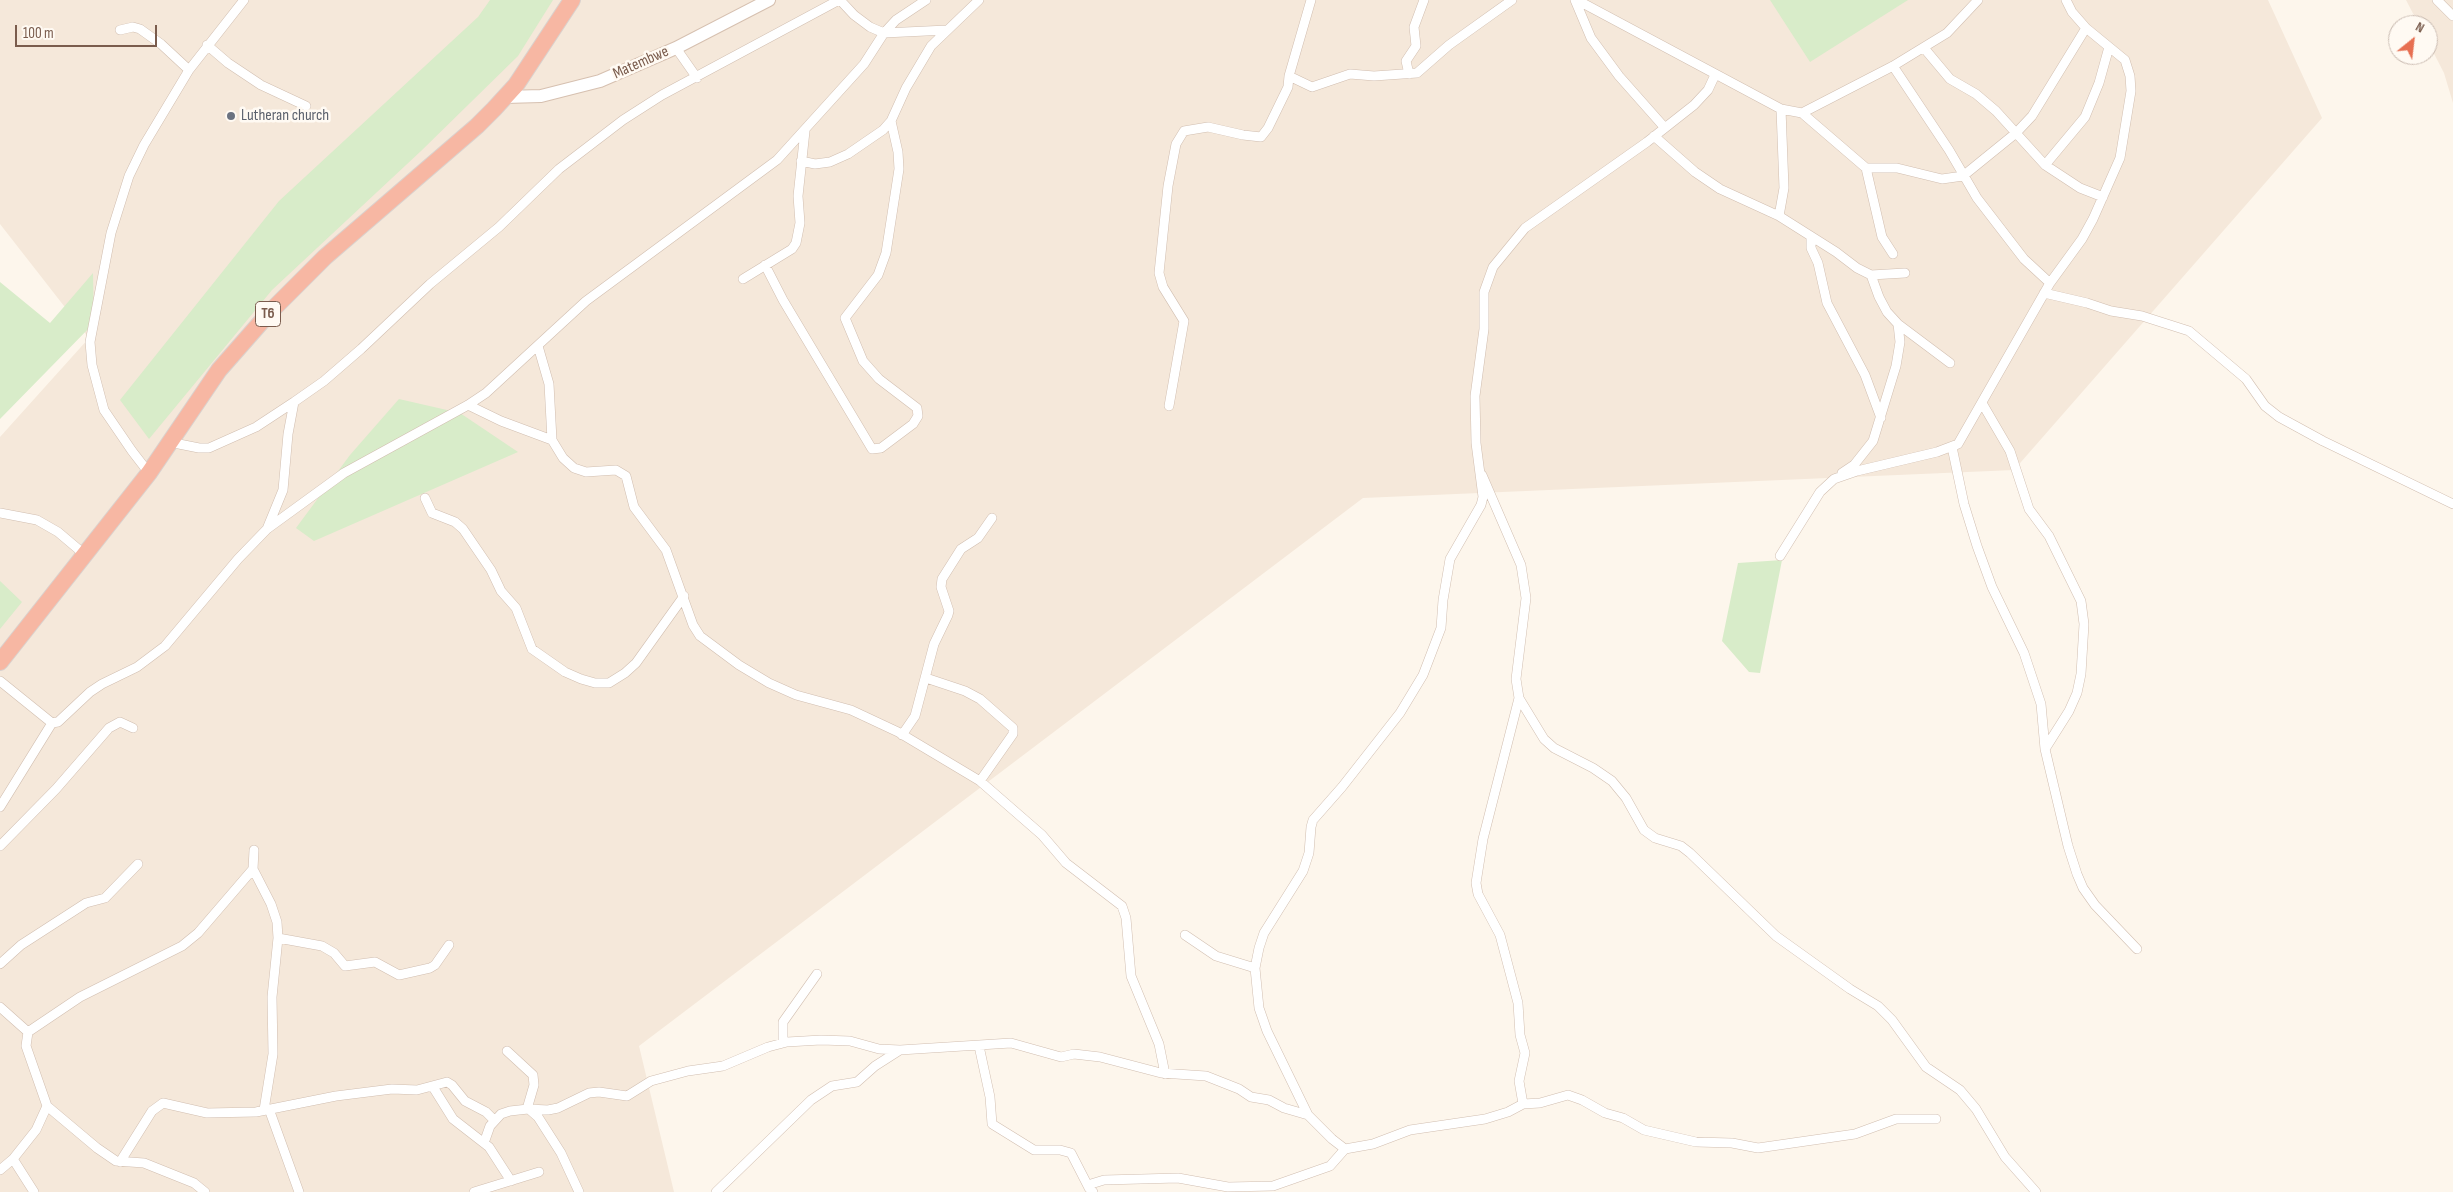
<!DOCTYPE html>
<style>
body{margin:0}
#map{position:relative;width:2453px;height:1192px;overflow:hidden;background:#fdf6ec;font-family:"Sofia Sans Condensed",sans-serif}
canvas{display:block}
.north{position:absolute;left:2388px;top:15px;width:50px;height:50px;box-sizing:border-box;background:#fffaf3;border:1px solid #cabbb1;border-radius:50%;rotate:29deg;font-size:14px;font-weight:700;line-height:20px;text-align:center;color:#7a5c4d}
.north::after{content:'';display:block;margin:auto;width:18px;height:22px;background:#e76f51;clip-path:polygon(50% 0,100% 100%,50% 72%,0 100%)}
.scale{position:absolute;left:15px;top:25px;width:142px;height:22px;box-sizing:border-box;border:2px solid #7a5c4d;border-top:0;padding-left:6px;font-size:15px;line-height:18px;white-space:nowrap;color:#7a5c4d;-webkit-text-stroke:4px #fffaf3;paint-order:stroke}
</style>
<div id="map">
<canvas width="2453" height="1192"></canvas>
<div class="north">N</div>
<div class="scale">100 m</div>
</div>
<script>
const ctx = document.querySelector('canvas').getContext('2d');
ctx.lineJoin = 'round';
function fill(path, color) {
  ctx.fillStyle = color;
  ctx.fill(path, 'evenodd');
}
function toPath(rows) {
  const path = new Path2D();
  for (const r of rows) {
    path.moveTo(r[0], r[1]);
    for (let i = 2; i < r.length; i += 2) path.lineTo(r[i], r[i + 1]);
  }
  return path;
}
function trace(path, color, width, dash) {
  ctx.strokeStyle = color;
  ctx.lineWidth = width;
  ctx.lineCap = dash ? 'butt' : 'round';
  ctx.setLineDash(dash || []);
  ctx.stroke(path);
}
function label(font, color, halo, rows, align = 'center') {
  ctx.font = font + ' "Sofia Sans Condensed",sans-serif';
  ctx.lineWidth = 5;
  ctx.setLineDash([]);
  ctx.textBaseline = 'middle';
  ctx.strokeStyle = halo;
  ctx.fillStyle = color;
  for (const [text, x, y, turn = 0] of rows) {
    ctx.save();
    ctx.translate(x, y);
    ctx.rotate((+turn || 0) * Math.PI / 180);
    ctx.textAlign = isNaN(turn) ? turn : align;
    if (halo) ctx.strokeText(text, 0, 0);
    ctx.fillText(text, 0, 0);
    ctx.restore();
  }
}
fill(toPath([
 [0,0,2268,0,2322,118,2014,470,1363,498,639,1046,674,1192,0,1192,0,437,89,338,0,224],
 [2406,0,2453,0,2453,103,2444,73,2428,42,2428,25,2419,25]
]), '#f5e8da');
fill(toPath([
 [490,0,553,0,518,56,421,151,272,290,149,439,120,400,279,201,478,17],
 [1770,0,1908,0,1810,62],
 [93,273,94,323,0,419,0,282,50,323],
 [399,399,460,413,518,452,314,541,296,528,350,455],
 [1782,560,1760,673,1749,672,1722,641,1738,563],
 [0,581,22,602,0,629]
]), '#d8ecc9');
const street = toPath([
 [840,0,854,15,870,27,884,33,947,30],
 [1575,0,1591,38,1619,76,1665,128],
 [1577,0,1781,109,1802,113,1893,66,1947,33,1978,0],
 [2437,0,2453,16],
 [120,30,133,27,140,29,161,44,189,70],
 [207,45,228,63,261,85,306,106],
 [676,48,697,78],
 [1924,48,1950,79,1976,94,1996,111,2045,165,2080,188,2103,197],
 [1893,66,1949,150,1977,198,2024,259,2050,283],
 [1409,74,1406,61,1416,46,1414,27,1424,0],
 [1715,75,1708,90,1694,105,1647,142,1525,228,1493,267,1484,292,1484,329,1475,396,1476,443,1483,497,1481,505,1450,559,1443,600,1441,628,1423,675,1400,713,1342,787,1313,820,1311,827,1309,853,1303,871,1264,933,1259,948,1255,968,1259,1008,1267,1031,1308,1115,1332,1139,1345,1149,1373,1144,1410,1130,1485,1119,1508,1112,1523,1104,1540,1103,1568,1095,1582,1100,1605,1113,1623,1118,1644,1130,1696,1142,1732,1143,1758,1148,1855,1134,1896,1119,1936,1119],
 [1289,76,1312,87,1350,74,1374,76,1417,73,1449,45,1512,0],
 [1802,113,1866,168,1882,237,1893,254],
 [1654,136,1695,172,1720,189,1779,216,1836,252,1857,268,1871,275,1905,273],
 [801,161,815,164,830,162,848,154,883,130,891,121,906,88,931,46,979,0],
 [2045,165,2085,117,2099,83,2109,47],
 [1866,168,1897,168,1942,179,1963,176,2016,133,2032,116,2086,28],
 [1779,216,1784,188,1781,109],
 [1811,237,1811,248,1818,263,1827,303,1865,375,1881,418],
 [765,265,783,300,872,449,881,448,913,424,918,416,917,408,879,379,863,361,845,318,878,275,886,253,899,169,898,152,891,121],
 [1871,275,1879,297,1887,312,1898,324,1950,363],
 [743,279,792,249,796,243,800,223,798,196,805,131],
 [2044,293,2087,303,2111,311,2142,316,2189,331,2246,379,2265,406,2279,417,2323,441,2453,504],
 [538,346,549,384,552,440,563,458,574,468,586,472,616,470,626,476,634,507,666,550,693,625,700,636,739,665,769,683,796,695,851,710,898,732,980,781,1042,835,1066,863,1122,906,1126,918,1131,976,1159,1044,1165,1074],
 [1982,403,2010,451,2029,509,2049,536,2081,601,2084,624,2081,674,2077,693,2069,711,2045,749],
 [468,405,501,421,552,440],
 [1169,406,1184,321,1163,287,1159,273,1168,186,1176,144,1184,131,1208,127,1243,135,1261,137,1268,128,1288,87,1289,76,1311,0],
 [169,442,199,448,209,448,256,427,294,402,324,381,361,349,430,284,499,227,559,169,623,120,662,95,839,0],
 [1952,447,1964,504,1977,546,1992,587,2024,653,2041,704,2045,749,2068,846,2077,874,2083,888,2095,905,2137,949],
 [149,473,132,451,104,410,92,365,90,342,111,233,129,176,144,145,189,70,244,0],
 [1842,473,1854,465,1873,441,1896,366,1900,342,1898,324],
 [1482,475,1521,565,1526,598,1516,679,1519,698,1544,739,1554,748,1593,768,1612,781,1626,798,1644,830,1655,838,1681,846,1690,853,1776,936,1850,989,1878,1006,1892,1020,1926,1067,1960,1090,1976,1109,2005,1157,2036,1192],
 [425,498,432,513,455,522,463,529,491,570,501,591,516,608,532,649,565,672,581,679,595,683,609,683,625,673,636,663,684,596],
 [0,513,37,520,58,532,84,554],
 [267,529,283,490,288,434,294,402],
 [1780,556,1820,492,1834,479,1857,471,1937,452,1958,444,2050,283,2082,239,2093,219,2120,158,2131,91,2130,76,2125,60,2086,28,2072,12,2066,0],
 [926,678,965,691,980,699,1013,728,1013,734,980,781],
 [0,681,52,723,58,722,90,692,102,684,137,667,165,646,238,559,267,529,344,473,468,405,486,393,586,301,777,160,864,64,884,33,896,20,926,0],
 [1519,698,1483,839,1476,883,1478,894,1500,935,1518,1003,1520,1035,1525,1053,1519,1081,1523,1104],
 [902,735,915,716,934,644,948,615,949,611,941,587,942,579,961,549,978,538,992,518],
 [0,807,52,723],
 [0,846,56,789,109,728,120,722,133,728],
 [254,850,253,869,271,904,277,922,278,938,272,997,273,1054,264,1110],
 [1185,935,1216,956,1255,968],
 [278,938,322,946,334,953,345,966,375,962,399,975,430,968,435,965,449,945],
 [0,964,21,945,86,903,105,898,138,864],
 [0,1007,28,1032],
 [783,1043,783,1022,817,974],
 [979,1046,990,1097,992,1124,1034,1150,1060,1150,1071,1153,1089,1188],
 [507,1051,533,1075,534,1085,527,1109],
 [433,1087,453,1119,489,1147,511,1181],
 [47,1106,97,1148,116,1161,144,1163,194,1183,205,1192],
 [269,1109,299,1192],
 [530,1110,538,1117,561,1153,579,1192],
 [484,1143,490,1126,501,1114,510,1111,528,1109,548,1110,558,1108,589,1093,599,1092,627,1096,651,1081,688,1071,723,1066,768,1047,787,1042,821,1040,850,1041,879,1049,900,1050,1011,1043,1061,1057,1074,1054,1100,1057,1161,1073,1206,1076,1239,1089,1251,1097,1269,1100,1284,1108,1308,1115],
 [13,1159,34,1192],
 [120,1162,152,1111,163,1103,207,1113,256,1112,336,1096,392,1089,417,1090,447,1082,452,1085,465,1101,486,1112,494,1120],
 [0,1170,13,1159,36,1130,47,1106,26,1046,28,1032,80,997,182,946,198,933,253,869],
 [474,1192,539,1172],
 [716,1192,811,1100,832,1086,857,1082,875,1066,900,1050],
 [1093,1192,1089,1188,1091,1184,1104,1180,1178,1178,1228,1187,1273,1186,1330,1166,1345,1149]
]);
const secondary = toPath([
 [505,97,541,96,600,81,676,48,769,0]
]);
const highway = toPath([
 [0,662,149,473,219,370,270,312,325,257,477,126,494,109,516,85,572,0]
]);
trace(street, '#d1beb0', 10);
trace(secondary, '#d6c0b0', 14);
trace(highway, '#dad1cd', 18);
trace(street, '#fff', 9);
trace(secondary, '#fff', 12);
trace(highway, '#f7b7a3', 16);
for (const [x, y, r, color] of [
 [231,116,5,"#6b7280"]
]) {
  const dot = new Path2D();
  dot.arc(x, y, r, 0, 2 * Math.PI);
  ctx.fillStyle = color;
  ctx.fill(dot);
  trace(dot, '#fffaf3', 2);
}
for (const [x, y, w] of [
 [268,314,25]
]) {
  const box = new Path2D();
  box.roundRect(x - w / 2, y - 12.5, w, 25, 4);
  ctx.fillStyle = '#fffaf3';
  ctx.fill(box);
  trace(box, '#7a5c4d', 1);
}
label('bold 15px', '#7a5c4d', null, [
 ["T6",268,314]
]);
label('16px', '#7a5c4d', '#fffaf3', [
 ["Matembwe",641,63,-24]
]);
label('16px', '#5b616d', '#fffaf3', [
 ["Lutheran church",241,116]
], 'left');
</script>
